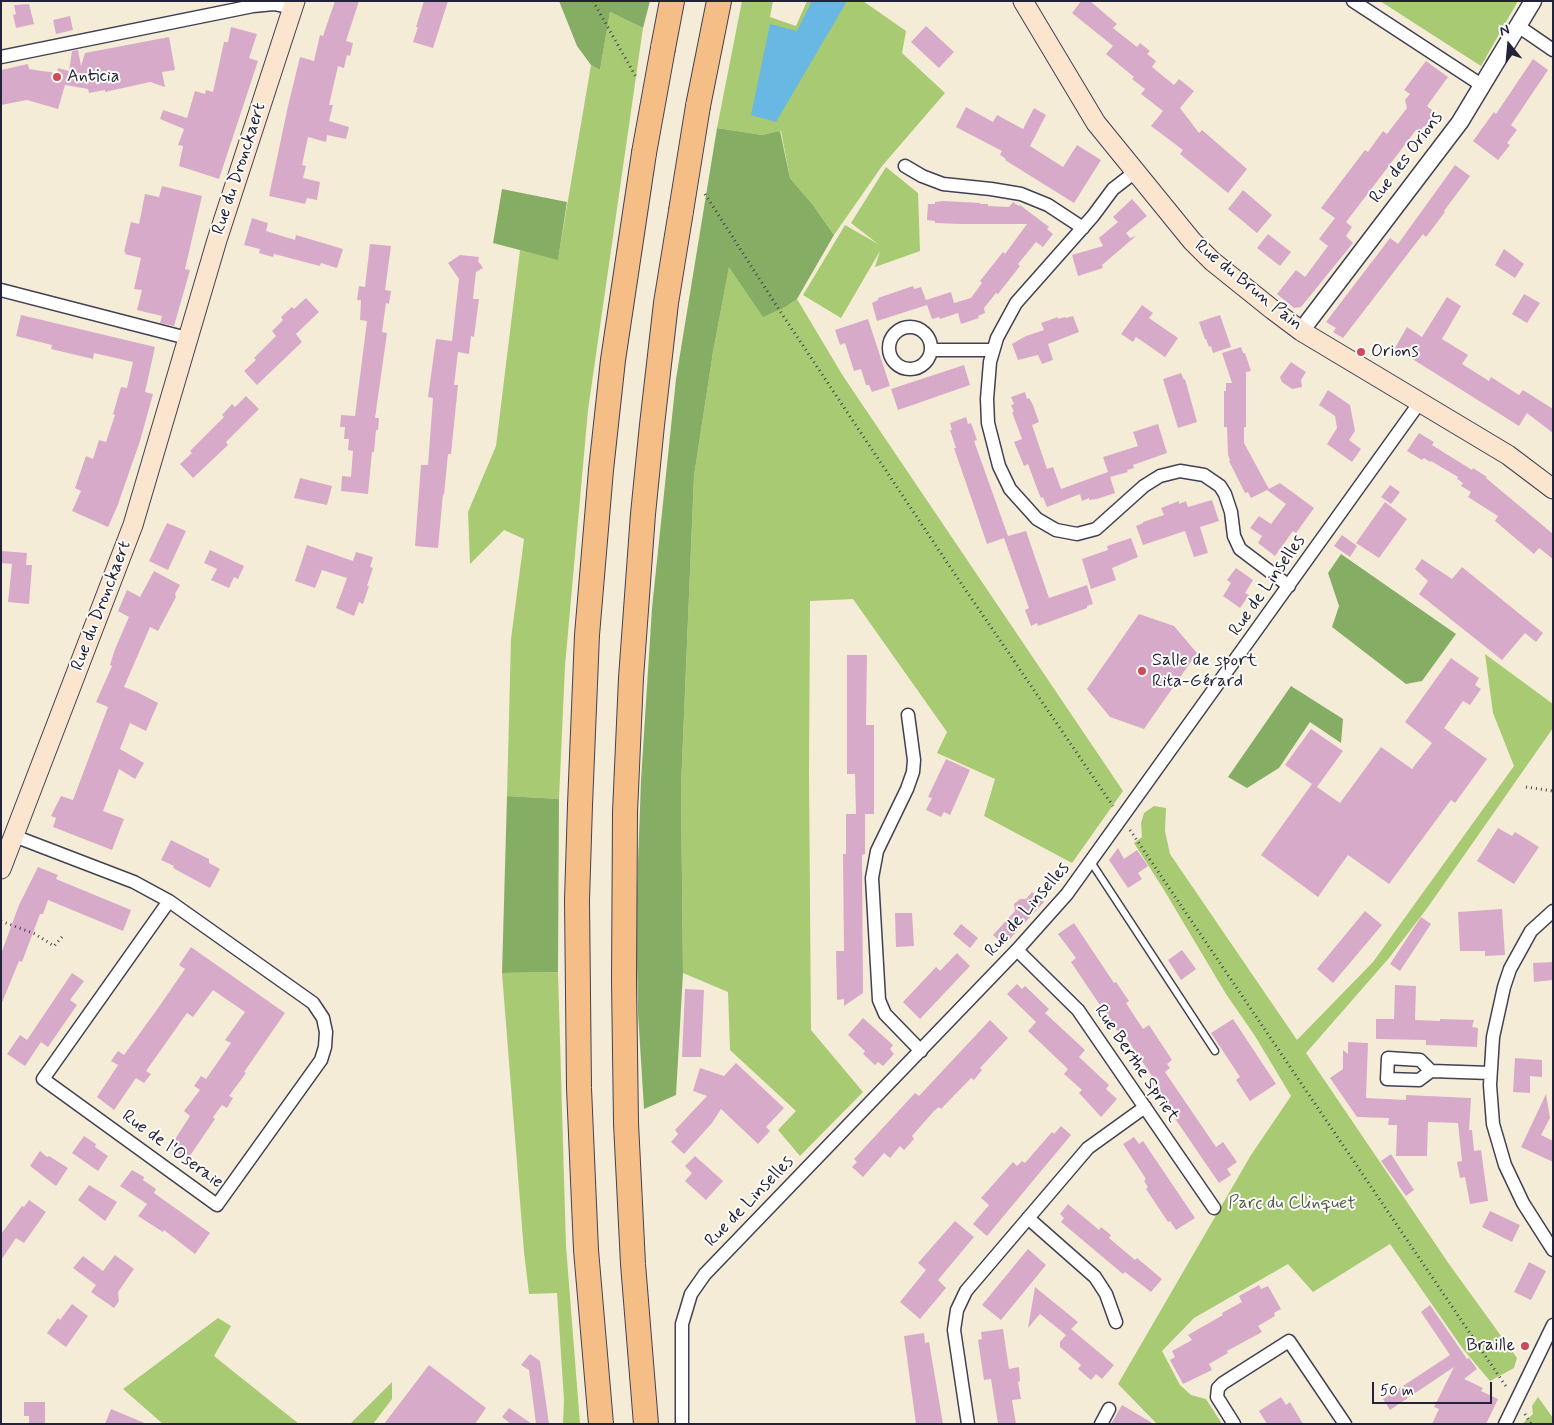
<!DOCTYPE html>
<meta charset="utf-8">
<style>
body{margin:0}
#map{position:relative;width:1554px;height:1425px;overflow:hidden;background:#f5ecd8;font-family:Mynerve,sans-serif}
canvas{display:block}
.frame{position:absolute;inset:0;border:2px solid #22223b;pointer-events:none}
.north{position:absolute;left:1484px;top:20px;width:50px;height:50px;-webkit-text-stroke:4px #fdfcf7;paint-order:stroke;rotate:343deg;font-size:14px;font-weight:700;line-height:20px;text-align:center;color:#22223b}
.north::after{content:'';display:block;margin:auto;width:18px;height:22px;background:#22223b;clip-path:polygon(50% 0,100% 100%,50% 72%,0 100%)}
.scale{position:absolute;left:1372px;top:1382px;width:120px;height:22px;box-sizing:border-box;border:2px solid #22223b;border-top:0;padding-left:6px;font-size:15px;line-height:18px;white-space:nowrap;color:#22223b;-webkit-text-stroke:4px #fdfcf7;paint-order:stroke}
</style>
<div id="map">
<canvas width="1554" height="1425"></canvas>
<div class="frame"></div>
<div class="north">N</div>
<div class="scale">50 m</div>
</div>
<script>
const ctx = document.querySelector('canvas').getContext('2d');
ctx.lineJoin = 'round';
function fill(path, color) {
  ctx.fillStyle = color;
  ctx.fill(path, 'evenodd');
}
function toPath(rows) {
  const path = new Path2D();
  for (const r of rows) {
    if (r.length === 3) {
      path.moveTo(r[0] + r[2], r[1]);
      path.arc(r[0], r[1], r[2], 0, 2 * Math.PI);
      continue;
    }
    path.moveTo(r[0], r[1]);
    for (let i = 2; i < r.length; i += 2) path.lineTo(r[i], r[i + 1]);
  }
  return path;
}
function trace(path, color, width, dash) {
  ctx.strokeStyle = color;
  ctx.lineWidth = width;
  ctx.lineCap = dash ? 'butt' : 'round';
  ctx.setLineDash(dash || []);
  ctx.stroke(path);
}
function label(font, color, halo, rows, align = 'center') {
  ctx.font = font + ' Mynerve,sans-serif';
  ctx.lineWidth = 4;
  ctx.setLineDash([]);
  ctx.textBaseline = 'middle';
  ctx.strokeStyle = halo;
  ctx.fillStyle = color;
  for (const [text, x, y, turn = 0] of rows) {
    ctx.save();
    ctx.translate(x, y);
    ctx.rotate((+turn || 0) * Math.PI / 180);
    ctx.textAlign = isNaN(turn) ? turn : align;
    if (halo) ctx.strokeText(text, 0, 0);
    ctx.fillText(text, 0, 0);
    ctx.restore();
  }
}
fill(toPath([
 [742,1,773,1,770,17,796,26,807,1,863,1,906,31,902,53,945,93,882,166,834,235,813,205,790,178,781,131,762,135,717,128],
 [1380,1,1518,1,1481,66],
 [610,12,643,28,588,410,565,666,559,799,507,796,511,639,524,539,504,530,470,564,468,512,496,446,520,250,558,259,591,65,600,70],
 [886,167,918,193,920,251,875,267,880,251,841,318,803,295,845,225,878,244,851,223],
 [729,266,787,306,797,299,843,376,1123,791,1072,863,984,816,995,779,937,753,947,732,853,599,810,601,809,774,811,1030,863,1092,800,1156,778,1130,796,1111,730,1050,728,992,683,973,681,787,694,476,713,352],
 [1485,654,1553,704,1553,728,1428,907,1389,958,1306,1053,1449,1264,1517,1358,1514,1368,1490,1381,1463,1349,1390,1244,1313,1292,1288,1264,1194,1318,1162,1351,1180,1385,1191,1395,1206,1399,1222,1424,1157,1424,1118,1384,1251,1155,1291,1096,1255,1036,1226,994,1164,890,1134,843,1142,837,1141,823,1144,813,1154,806,1166,808,1165,831,1170,854,1297,1040,1373,962,1514,766,1493,713],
 [558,972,566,1246,580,1424,563,1424,564,1400,557,1293,529,1294,524,1252,502,973],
 [218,1318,231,1326,214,1356,299,1424,163,1424,123,1389],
 [392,1382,392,1399,373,1424,350,1424],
 [1538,1397,1553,1418,1553,1424,1522,1424,1533,1414,1532,1406]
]), '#a7ca72');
fill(toPath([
 [559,1,650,1,643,28,610,12,600,70,591,65,577,46],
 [717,128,762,135,780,131,790,178,813,205,834,235,797,299,787,306,763,317,729,267,713,352,694,476,681,787,683,973,676,1095,644,1109,638,1013,636,917,641,780,652,608,676,379],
 [502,189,567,202,558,260,493,243],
 [1341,554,1456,634,1422,681,1406,684,1332,627,1339,606,1328,573],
 [1291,686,1343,719,1341,743,1310,722,1279,768,1247,788,1228,777],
 [507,796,559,799,558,972,502,973]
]), '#85ae64');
fill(toPath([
 [812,1,847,1,776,122,751,115,770,24,797,31]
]), '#69b7e3');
fill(toPath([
 [335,1,359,1,346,41,353,43,350,56,347,55,344,68,338,66,329,105,333,105,329,121,349,127,346,139,327,135,326,142,308,137,302,165,306,166,303,178,320,182,317,200,307,198,305,204,269,196,288,106,300,57,314,61,320,35,323,36],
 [424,1,448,1,433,48,413,42,418,27,416,27],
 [1081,1,1090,1,1117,24,1113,28,1137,47,1140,43,1150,51,1147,54,1156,61,1152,67,1174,85,1179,79,1194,91,1180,108,1199,133,1202,130,1247,169,1228,193,1180,154,1183,150,1151,126,1163,111,1141,94,1145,89,1132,79,1134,77,1106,54,1113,46,1072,13],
 [29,4,34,24,16,28,13,15,16,14,14,5],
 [70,16,73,30,56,34,53,20],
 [926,26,954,52,939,68,911,42],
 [231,27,257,34,249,58,258,61,219,179,179,166,183,146,178,145,184,129,160,119,163,110,187,118,195,91,205,94,206,90,213,92,224,42,228,42],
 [169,37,175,70,162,72,165,87,150,82,105,92,105,90,89,93,88,89,65,85,58,109,27,100,1,105,1,70,28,64,29,69,42,71,57,73,58,68,69,71,72,51,78,50,81,66,85,53],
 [1533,59,1548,70,1511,125,1517,130,1507,143,1510,145,1498,160,1473,141,1494,112,1496,114],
 [1426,61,1448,77,1427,106,1438,115,1428,129,1424,126,1419,132,1416,130,1369,192,1346,222,1352,227,1346,236,1353,243,1301,307,1294,308,1277,294,1296,270,1305,277,1328,246,1319,239,1335,218,1321,208,1365,150,1368,152,1383,131,1387,134,1407,108,1405,100,1410,94,1404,90],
 [966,107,993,122,997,115,1023,129,1034,108,1046,115,1030,146,1063,167,1077,145,1101,160,1074,203,1005,160,1006,159,1000,155,1002,151,956,127],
 [1455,165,1470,176,1444,211,1445,212,1426,237,1423,234,1343,338,1333,332,1336,328,1326,322,1390,238,1398,244],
 [162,186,202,196,185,269,190,270,174,326,160,323,162,316,137,310,142,290,134,289,141,258,125,254,126,252,124,252,131,222,139,224,145,194,159,197],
 [1243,190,1272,215,1257,233,1228,209],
 [1132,199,1147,216,1126,233,1130,238,1136,236,1102,265,1103,268,1078,276,1072,255,1103,246,1099,238,1118,222,1113,217],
 [943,201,980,203,980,204,988,204,988,206,1009,207,1013,202,1019,206,1020,205,1049,227,1047,229,1053,234,1043,247,1036,242,1018,264,1020,266,998,294,996,293,984,308,985,313,978,316,979,318,961,324,958,313,940,319,939,317,932,319,927,305,877,321,872,303,878,300,878,298,913,286,914,289,921,287,926,300,951,292,954,303,971,298,982,283,980,281,1003,252,1005,254,1027,224,961,224,935,223,935,221,927,220,928,204,935,204,935,202],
 [252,218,268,223,266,231,295,240,296,235,343,249,337,268,321,263,320,266,274,254,273,257,259,253,260,249,244,245],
 [1268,234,1291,252,1280,266,1257,248],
 [370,244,391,246,385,290,391,291,389,304,386,303,382,332,387,333,375,418,379,418,378,430,376,430,374,452,372,452,368,494,341,491,342,476,351,477,353,451,348,450,349,439,344,439,345,427,340,427,341,415,355,416,367,321,360,320,361,300,357,300,359,286,365,287],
 [1504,249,1524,264,1515,278,1495,265],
 [460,255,479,257,478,261,483,268,476,272,473,299,479,299,474,337,471,336,469,354,458,352,454,385,458,385,451,454,448,454,444,495,443,494,438,548,415,546,421,465,428,465,433,398,428,397,436,339,452,341,459,279,448,263],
 [1524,294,1540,303,1527,323,1512,314],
 [1447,297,1461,306,1442,339,1468,355,1462,364,1489,381,1491,377,1519,395,1523,390,1553,409,1553,433,1527,413,1519,426,1395,348,1407,327,1422,337],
 [306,298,319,312,296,334,302,342,257,385,244,371,256,360,254,358,276,336,272,331,283,320,281,317,292,307,294,309],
 [1142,305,1153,313,1149,318,1178,338,1165,357,1136,337,1133,342,1121,334],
 [21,315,155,347,145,392,153,394,140,441,117,507,108,527,72,511,81,491,75,488,86,456,93,459,99,440,106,442,115,415,113,414,121,387,127,388,133,362,94,353,93,359,51,349,52,345,16,336],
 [1220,315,1231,347,1213,353,1211,346,1209,347,1206,339,1205,339,1199,322],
 [1073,316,1079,332,1048,344,1053,360,1042,364,1038,355,1018,360,1012,344,1026,336,1044,330,1041,323,1058,317,1058,319,1065,317,1066,318],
 [868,319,890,386,872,392,869,385,866,385,861,369,854,371,845,343,840,345,835,330],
 [1241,347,1243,353,1245,353,1251,371,1246,372,1246,427,1244,427,1244,443,1269,489,1280,483,1314,508,1296,533,1293,531,1275,556,1258,543,1262,536,1250,528,1259,516,1271,524,1286,504,1267,490,1251,498,1248,492,1245,493,1229,461,1230,460,1228,455,1227,427,1224,427,1224,391,1226,391,1226,383,1232,383,1222,353],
 [1291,362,1306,372,1301,380,1302,387,1292,389,1282,382,1280,377],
 [964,365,970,385,898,410,891,389],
 [1181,373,1184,380,1185,379,1197,422,1178,428,1163,379],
 [1328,390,1350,405,1355,431,1349,440,1361,449,1352,462,1327,444,1337,428,1335,416,1319,405],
 [1025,392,1027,399,1029,398,1033,405,1039,422,1032,425,1047,469,1053,467,1061,489,1108,472,1103,457,1138,446,1133,432,1158,424,1167,453,1133,465,1134,468,1127,470,1128,472,1110,477,1115,493,1097,499,1089,500,1089,498,1082,501,1080,494,1047,507,1043,497,1041,498,1038,491,1028,464,1024,466,1014,442,1022,439,1012,412,1014,412,1011,405,1014,404,1011,397],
 [246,396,259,409,226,442,228,445,193,478,180,464,192,453,190,451,224,417,222,415,232,404,235,407],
 [966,417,968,424,971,423,977,440,974,441,1008,536,1026,531,1049,598,1087,585,1093,604,1087,606,1087,608,1038,626,1037,623,1031,626,1025,610,1029,608,1004,538,987,544,954,448,956,448,950,430,952,430,950,423],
 [1419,433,1434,442,1432,445,1472,470,1473,468,1487,477,1486,478,1553,534,1553,559,1539,548,1534,554,1495,521,1498,516,1468,497,1471,492,1461,486,1463,483,1457,479,1458,477,1431,461,1430,462,1424,458,1422,460,1407,451],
 [300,478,332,486,327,505,294,498],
 [1390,485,1400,492,1391,504,1381,497],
 [1212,500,1219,521,1200,527,1208,553,1194,557,1185,531,1143,545,1136,526,1143,523,1143,522,1164,515,1161,508,1179,501,1179,504,1186,501,1188,507],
 [1385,502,1407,519,1379,558,1356,543],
 [167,523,186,531,168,570,149,561],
 [1342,535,1357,546,1350,557,1334,546],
 [1131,538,1138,557,1112,568,1116,580,1091,589,1082,559,1108,550,1107,546],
 [307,545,353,561,356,552,373,557,370,567,373,568,367,586,369,586,363,604,359,602,354,616,336,608,347,578,322,570,315,588,295,581],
 [210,550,244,566,238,579,234,577,229,588,211,580,217,569,204,563],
 [1,551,27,553,26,565,32,565,29,604,8,602,12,564,1,563],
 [1422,559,1452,579,1462,567,1543,633,1536,642,1525,633,1502,660,1419,594,1428,581,1415,569],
 [1236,568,1253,580,1245,593,1249,595,1240,608,1223,596,1231,583,1227,580],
 [154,571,180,585,175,594,176,597,158,631,150,627,124,687,137,692,158,703,146,731,130,723,120,749,144,763,135,779,119,769,103,811,124,819,112,850,53,827,56,818,51,816,61,796,73,800,108,707,96,702,112,666,110,665,115,649,129,617,118,611,127,590,140,597],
 [1139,614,1174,626,1197,653,1144,729,1110,717,1087,689],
 [847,655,867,655,866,725,874,725,874,814,865,814,865,854,862,855,863,993,844,1006,844,999,837,1000,836,951,844,951,843,854,846,854,846,814,856,814,855,774,847,774],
 [1451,658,1479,678,1475,685,1481,689,1470,705,1463,701,1444,728,1487,759,1455,803,1451,800,1389,884,1348,855,1318,897,1261,855,1312,784,1285,765,1311,729,1343,751,1317,787,1340,803,1381,747,1412,769,1432,743,1405,722],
 [946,759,970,770,950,815,944,812,941,817,926,810,932,798,928,797],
 [1498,828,1512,836,1515,832,1539,847,1514,884,1477,861],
 [171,840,209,859,209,863,220,869,210,888,173,868,174,866,161,860],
 [1118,848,1124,859,1137,850,1148,866,1138,873,1142,879,1128,888,1109,860],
 [38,867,58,875,56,879,131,910,123,931,48,900,43,914,40,914,22,962,19,961,1,1005,1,954,19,905],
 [1032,892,1044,902,1004,945,993,935,1015,911,1014,904,1020,899,1026,899],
 [1502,909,1505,955,1485,956,1485,951,1460,951,1458,912],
 [1365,911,1382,925,1333,983,1317,969],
 [895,913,912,913,914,946,896,947],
 [1421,917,1431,924,1400,971,1390,964],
 [1074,923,1114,983,1116,982,1129,1001,1126,1003,1143,1029,1149,1025,1172,1060,1167,1064,1170,1068,1165,1072,1216,1147,1223,1142,1237,1162,1227,1169,1231,1175,1219,1183,1150,1082,1154,1079,1123,1033,1120,1035,1071,962,1076,958,1058,934],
 [961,924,978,938,970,948,953,934],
 [191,947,285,1013,244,1072,246,1073,229,1096,233,1098,227,1108,222,1105,213,1117,215,1119,187,1160,170,1147,190,1116,184,1111,200,1090,194,1086,201,1076,206,1079,231,1043,225,1040,245,1012,213,990,193,1017,187,1013,146,1071,151,1074,144,1083,136,1078,114,1110,97,1097,118,1065,111,1061,118,1051,124,1055,156,1011,185,969,179,965],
 [1182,950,1196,969,1181,980,1168,960],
 [957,953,970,966,920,1019,903,1002,936,967,940,971],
 [1553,962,1553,980,1534,982,1533,963],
 [72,973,84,981,70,1000,77,1005,48,1047,41,1042,25,1066,7,1054,20,1035,27,1040],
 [1017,984,1022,989,1025,986,1049,1009,1045,1013,1085,1050,1079,1057,1109,1085,1106,1089,1117,1099,1101,1117,1079,1093,1082,1090,1064,1074,1068,1069,1028,1031,1036,1022,1007,994],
 [1395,985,1416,986,1415,1020,1440,1021,1440,1019,1474,1020,1472,1027,1478,1028,1477,1047,1426,1045,1426,1040,1376,1039,1376,1019,1394,1019],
 [685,989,704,990,701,1057,682,1057],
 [863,1018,893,1045,890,1049,894,1054,883,1066,878,1062,875,1065,863,1054,865,1051,848,1035],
 [1233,1019,1276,1084,1250,1101,1236,1080,1240,1077,1211,1033],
 [990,1020,1008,1038,980,1068,982,1070,974,1080,971,1078,941,1109,939,1107,934,1111,912,1136,914,1139,904,1150,900,1146,890,1158,884,1153,863,1177,852,1167,857,1162,854,1159,915,1093,919,1096],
 [1348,1042,1368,1043,1366,1098,1406,1100,1406,1095,1471,1098,1469,1130,1472,1130,1474,1151,1481,1150,1488,1201,1470,1204,1465,1177,1460,1178,1457,1162,1462,1161,1458,1123,1428,1122,1427,1156,1396,1156,1397,1125,1388,1125,1389,1118,1357,1117,1330,1078,1343,1069,1343,1050,1348,1054],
 [1515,1058,1542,1060,1542,1077,1530,1076,1530,1093,1513,1092],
 [736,1063,784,1108,766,1127,770,1131,758,1144,721,1109,712,1123,684,1154,671,1142,678,1134,675,1130,707,1096,693,1091,700,1068,724,1076],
 [1546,1094,1550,1118,1541,1135,1553,1141,1553,1162,1521,1147],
 [1061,1126,1071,1135,987,1236,973,1224,989,1205,981,1198,1013,1162,1017,1166,1022,1161,1025,1163,1052,1132,1054,1134],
 [84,1136,96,1144,95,1147,108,1156,98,1171,72,1153],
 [1134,1137,1139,1144,1143,1141,1195,1218,1176,1230,1170,1221,1168,1222,1146,1189,1148,1187,1144,1181,1146,1179,1123,1144],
 [40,1151,47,1157,49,1156,68,1168,56,1186,30,1166],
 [1391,1154,1414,1190,1406,1196,1381,1161],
 [695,1156,723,1181,706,1200,685,1181,692,1173,685,1166],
 [132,1170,144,1177,143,1180,156,1189,154,1193,210,1233,195,1254,164,1230,163,1232,138,1216,147,1204,120,1186],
 [89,1185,117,1202,105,1221,78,1200],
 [29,1200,46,1212,24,1243,16,1238,1,1260,1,1234,22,1206,24,1207],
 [1068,1204,1099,1230,1101,1227,1111,1235,1109,1238,1135,1260,1137,1258,1162,1279,1151,1292,1125,1272,1123,1274,1061,1222,1064,1218,1060,1214],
 [1490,1211,1520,1225,1512,1242,1482,1227],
 [955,1221,974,1237,938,1280,946,1288,920,1319,900,1302,926,1270,918,1263],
 [1028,1249,1046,1265,1001,1320,982,1305],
 [115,1255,134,1269,118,1292,119,1301,114,1308,91,1292,96,1285,73,1268,83,1256,103,1271],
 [1529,1262,1546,1271,1531,1300,1514,1292],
 [1259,1285,1261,1289,1268,1286,1281,1309,1274,1313,1275,1316,1258,1326,1262,1332,1227,1351,1228,1353,1209,1364,1212,1370,1183,1384,1170,1360,1175,1357,1172,1351,1192,1340,1188,1335,1223,1315,1222,1313,1242,1302,1239,1296],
 [1035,1287,1078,1322,1071,1329,1114,1365,1102,1379,1096,1374,1091,1380,1078,1369,1081,1365,1060,1347,1060,1342,1066,1335,1040,1314,1028,1328],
 [72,1304,88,1316,66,1347,47,1333,58,1318,60,1320],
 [1430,1305,1467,1359,1469,1358,1477,1369,1464,1379,1483,1388,1481,1391,1498,1399,1486,1424,1432,1424,1439,1409,1434,1407,1454,1367,1390,1410,1383,1399,1450,1355,1421,1312],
 [1003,1329,1009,1369,1019,1367,1020,1381,1018,1382,1021,1399,1012,1400,1016,1424,998,1424,991,1379,984,1380,978,1340,982,1339,981,1332],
 [924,1333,925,1343,929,1342,943,1424,916,1424,904,1336],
 [530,1354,540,1361,549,1424,536,1424,529,1370,521,1365],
 [429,1365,486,1408,475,1424,384,1424],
 [1281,1397,1286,1405,1290,1402,1303,1424,1267,1424,1259,1411],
 [24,1402,45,1402,45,1424,29,1424,29,1416,24,1416],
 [1122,1405,1154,1424,1111,1424],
 [509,1408,532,1424,511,1424,502,1417],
 [111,1409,147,1424,105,1424]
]), '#d8aac9');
const service = toPath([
 [1091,862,1215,1051]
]);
const minor = toPath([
 [1353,1,1483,86],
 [1518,26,1553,50],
 [1,57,253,6,274,4,293,8],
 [905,166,922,176,943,184,991,189,1021,194,1048,205,1083,228],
 [1135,172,1113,189,1093,216,1016,303,997,338,990,362,987,399,988,423,999,466,1010,489,1037,519,1056,530,1077,534,1096,529,1144,486,1160,476,1180,471,1204,475,1220,486,1225,494,1231,512,1234,536,1240,549,1289,586],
 [1,290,187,338],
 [910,348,21],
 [931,350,993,350],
 [908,715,914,760,913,772,907,789,877,851,872,878,879,1000,885,1014,921,1051],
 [14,836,134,882,169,901,43,1079,217,1205,321,1060,325,1047,326,1032,323,1018,313,1003,169,901],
 [1553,911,1531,931,1510,969,1504,987,1493,1037,1490,1085,1493,1124,1505,1165,1523,1203,1553,1250],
 [1017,950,1078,1010,1214,1208],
 [1431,1071,1419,1080,1387,1079,1388,1058,1420,1060,1431,1071,1490,1073],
 [1028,1218,1095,1277,1106,1294,1116,1322],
 [682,1424,682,1324,691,1294,705,1274,1017,950,1067,894,1420,402],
 [968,1424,954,1330,957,1310,966,1291,1088,1148,1145,1107],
 [1101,1424,1109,1409],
 [1234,1424,1217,1397,1218,1388,1223,1383,1289,1341,1345,1424],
 [1505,1424,1553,1325]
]);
const tertiary = toPath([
 [1301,331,1460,122,1533,1]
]);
const secondary = toPath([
 [1023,1,1096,123,1192,241,1212,261,1273,310,1301,331,1508,455,1553,489],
 [1,869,133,525,217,240,295,1]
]);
const motorway = toPath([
 [663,48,672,1],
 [698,106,719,1],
 [601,1424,586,1250,579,1088,577,900,580,805,587,635,601,470,613,360,644,153],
 [646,1424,633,1264,626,1123,624,981,625,812,631,678,643,514,652,425,666,303,681,211]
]);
trace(service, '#424053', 9);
trace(minor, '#424053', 15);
trace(tertiary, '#424053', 19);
trace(secondary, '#424053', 21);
trace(motorway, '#424053', 26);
trace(toPath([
 [593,1,636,77],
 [705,194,778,308,952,570,1113,806],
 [1526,787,1553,791],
 [1130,830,1507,1388],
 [1,921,35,934,54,946,62,937],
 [1525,1414,1531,1424]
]), '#424053', 3, [1, 4]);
trace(service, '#fff', 6);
trace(minor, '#fff', 12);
trace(tertiary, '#fff', 16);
trace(secondary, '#fbe5cf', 19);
trace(motorway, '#f6be87', 24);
const motorwayBridge = toPath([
 [644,153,663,48],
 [681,211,698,106]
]);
trace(motorwayBridge, '#424053', 26, []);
trace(motorwayBridge, '#f6be87', 24);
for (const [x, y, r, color] of [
 [57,77,5,"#d1495b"],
 [1361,352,5,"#d1495b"],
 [1142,671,5,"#d1495b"],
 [1525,1346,5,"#d1495b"]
]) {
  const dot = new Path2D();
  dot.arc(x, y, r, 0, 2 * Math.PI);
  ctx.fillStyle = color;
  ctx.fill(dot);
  trace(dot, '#fdfcf7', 2);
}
label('18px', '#22223b', '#fdfcf7', [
 ["Anticia",67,77],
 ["Orions",1371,352],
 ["Salle de sport",1152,661],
 ["Rita-Gérard",1152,682],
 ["Braille",1515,1346,"right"]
], 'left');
label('18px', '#22223b', '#fdfcf7', [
 ["Rue des Orions",1407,158,-53],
 ["Rue du Dronckaert",240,169,-72],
 ["Rue du Brun Pain",1248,286,39],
 ["Rue de Linselles",1268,586,-55],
 ["Rue du Dronckaert",102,606,-69],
 ["Rue de Linselles",1028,910,-49],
 ["Rue Berthe Spriet",1136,1064,56],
 ["Rue de l'Oseraie",172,1150,36],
 ["Rue de Linselles",750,1202,-46]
]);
label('18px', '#515d4e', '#fdfcf7', [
 ["Parc du Clinquet",1292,1204]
]);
</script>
